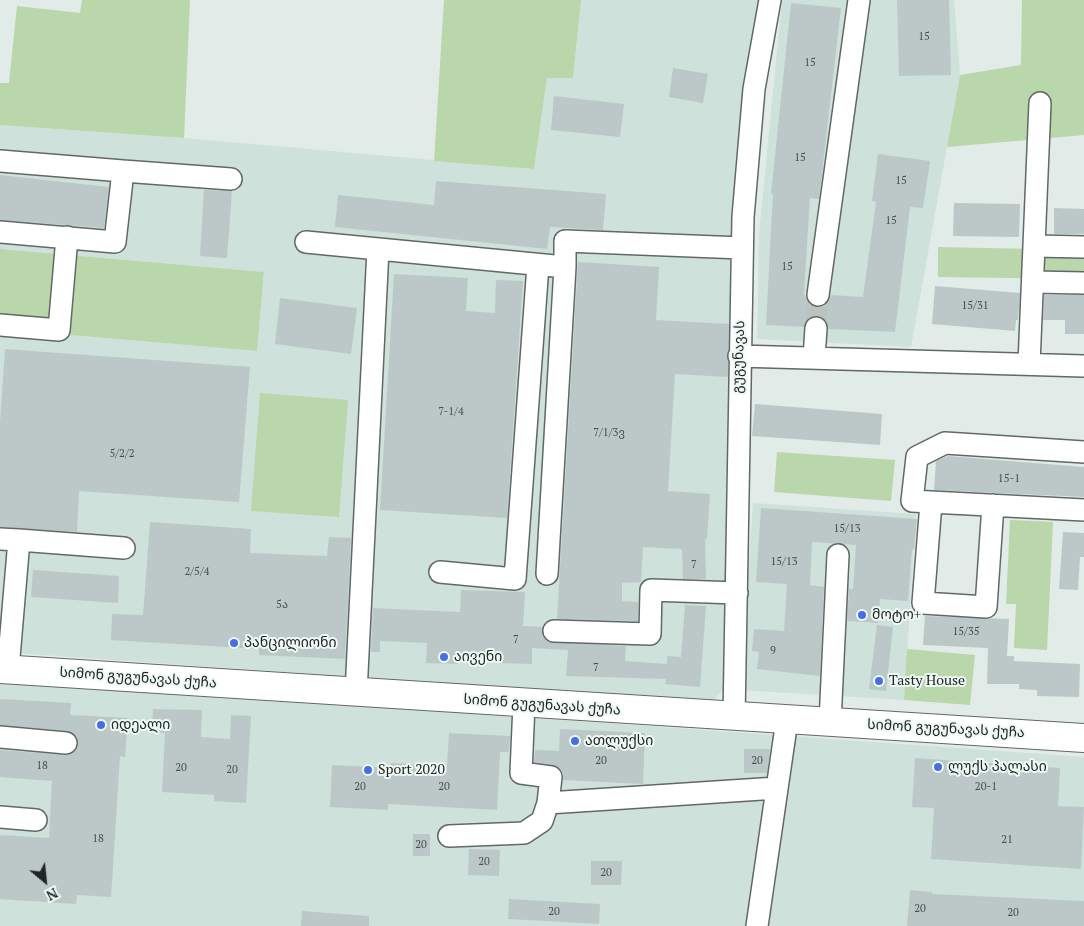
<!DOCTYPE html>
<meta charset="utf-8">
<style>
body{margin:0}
#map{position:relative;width:1084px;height:926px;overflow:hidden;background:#e1ebe8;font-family:"PT Serif",serif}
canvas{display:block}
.north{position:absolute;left:20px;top:856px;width:50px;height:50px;-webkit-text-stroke:4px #eef9f5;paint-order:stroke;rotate:152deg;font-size:14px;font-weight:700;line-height:20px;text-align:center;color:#212524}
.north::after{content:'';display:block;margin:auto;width:18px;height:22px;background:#212524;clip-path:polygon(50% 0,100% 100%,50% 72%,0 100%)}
</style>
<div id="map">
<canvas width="1084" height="926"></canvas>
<div class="north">N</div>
</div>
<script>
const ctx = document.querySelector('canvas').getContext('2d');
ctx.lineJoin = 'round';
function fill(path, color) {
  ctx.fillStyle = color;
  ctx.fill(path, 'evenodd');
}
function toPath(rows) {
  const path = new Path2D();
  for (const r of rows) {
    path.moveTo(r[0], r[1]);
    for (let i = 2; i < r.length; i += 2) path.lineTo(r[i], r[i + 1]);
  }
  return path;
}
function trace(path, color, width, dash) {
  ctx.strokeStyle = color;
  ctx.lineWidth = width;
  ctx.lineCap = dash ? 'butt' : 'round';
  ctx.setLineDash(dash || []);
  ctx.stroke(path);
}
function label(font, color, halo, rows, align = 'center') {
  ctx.font = font + ' "PT Serif","Noto Sans Georgian",serif';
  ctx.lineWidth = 4;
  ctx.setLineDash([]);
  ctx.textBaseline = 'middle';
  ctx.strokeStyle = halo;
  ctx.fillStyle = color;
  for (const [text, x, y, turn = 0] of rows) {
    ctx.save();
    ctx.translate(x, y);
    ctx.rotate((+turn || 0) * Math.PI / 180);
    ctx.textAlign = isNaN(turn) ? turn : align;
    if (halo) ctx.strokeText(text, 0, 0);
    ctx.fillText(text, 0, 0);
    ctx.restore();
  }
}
fill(toPath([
 [581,0,758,0,760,8,736,167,732,273,724,687,713,702,0,652,0,329,257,351,264,272,0,249,0,125,184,138,534,169,547,78,573,78],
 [782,0,954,0,960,75,911,347,757,339,759,234],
 [753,503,916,514,904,700,740,690],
 [0,680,1084,757,1084,926,0,926]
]), '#cee1db');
fill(toPath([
 [82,0,190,0,184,138,0,125,0,83,9,83,17,6,80,13],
 [444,0,581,0,573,78,547,78,534,169,434,161],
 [1022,0,1084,0,1084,135,947,147,960,75,1021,65],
 [938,247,1084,250,1084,279,938,277],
 [0,249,264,272,257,351,0,329],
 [260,393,348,400,339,517,251,511],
 [777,452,895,460,891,501,774,492],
 [1010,520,1053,522,1047,650,1014,648,1016,604,1006,604],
 [907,649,975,655,970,705,904,700]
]), '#bad6ab');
fill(toPath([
 [897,0,949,0,951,75,899,76],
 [791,3,841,8,819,199,810,198,804,294,810,305,817,307,823,306,828,302,831,295,863,297,876,202,872,201,878,154,930,161,923,208,910,207,895,332,828,329,823,318,816,316,806,321,804,327,766,325,773,194,771,194],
 [673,68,708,74,703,103,669,97],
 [554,96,624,104,620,137,551,130],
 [0,175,109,187,104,228,0,220],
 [436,181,606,194,603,230,550,227,547,249,335,227,338,195,434,205],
 [204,190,232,191,227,258,200,256],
 [954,203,1020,204,1019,237,953,236],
 [1054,208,1084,209,1084,234,1054,234],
 [578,262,659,267,656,320,729,324,728,377,675,374,668,491,710,494,707,539,705,539,706,579,683,579,682,549,643,547,641,582,622,583,622,601,638,602,638,621,557,619],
 [394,274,468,278,466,311,495,313,496,280,523,281,507,518,380,510],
 [935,286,1020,293,1018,320,1016,320,1015,331,932,324],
 [1044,295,1084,295,1084,334,1065,334,1065,320,1043,320],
 [280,298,357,308,351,354,275,344],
 [5,349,250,367,239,502,79,491,77,532,0,527,0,422],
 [755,404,882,414,880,445,752,436],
 [948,456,1084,467,1084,497,934,490,936,461],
 [761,508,917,519,914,550,912,549,908,601,880,599,878,623,847,621,849,589,853,589,856,545,812,542,810,585,824,587,820,676,757,669,759,652,752,651,754,629,784,631,787,584,756,582],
 [150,522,251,529,250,553,327,556,329,537,351,538,345,659,259,655,259,649,111,640,112,614,143,615],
 [1063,532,1084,533,1084,557,1080,557,1078,590,1059,589],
 [33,570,119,576,118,603,31,597],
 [461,590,525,592,523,626,543,627,543,636,548,642,626,646,625,661,667,664,667,656,681,657,685,605,706,606,700,687,665,684,666,679,566,676,568,650,532,648,532,664,498,663,498,657,458,655,458,664,426,663,427,643,380,641,380,652,371,652,373,608,460,612],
 [925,616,1009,619,1007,656,1014,656,1014,661,1080,664,1079,697,1037,696,1037,690,1019,689,1019,684,987,684,988,648,923,645],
 [877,625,893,627,886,691,869,689],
 [0,699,71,703,70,715,128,718,125,757,120,756,111,897,77,895,76,904,0,899,0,835,49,838,52,781,0,777,0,750,65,755,76,751,78,744,77,737,68,731,0,725],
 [153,709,202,710,201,737,230,739,231,715,251,716,246,803,214,801,214,795,162,792,165,733,152,732],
 [560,729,645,733,643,784,563,780,563,773,558,767,534,762,535,750,559,751],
 [449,733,510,736,509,752,500,752,497,810,388,804,388,810,330,807,332,765,390,768,391,763,447,766],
 [744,749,770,749,767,773,744,773],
 [915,758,1060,768,1058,806,1084,807,1081,869,931,859,934,808,912,807],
 [413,834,430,834,430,856,413,856],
 [469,849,500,850,499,876,468,875],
 [591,861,622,861,621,885,591,885],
 [910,890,932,892,932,894,1084,901,1084,926,907,926],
 [509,899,600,904,599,924,508,919],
 [302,911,369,916,369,926,301,926]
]), '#bcc8c7');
trace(toPath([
 [816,328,818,295]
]), '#bbc3c1', 21, [21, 11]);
const minor = toPath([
 [0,161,123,171,115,242,0,232],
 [123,171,231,179],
 [306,242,565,267,565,241,742,248],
 [1034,246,1084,247],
 [1033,282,1084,283],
 [818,295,859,0],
 [0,325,59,330,67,237],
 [739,356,1084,366],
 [814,358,816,328],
 [1029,364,1040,103],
 [1084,452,945,443,917,457,912,501,1084,510],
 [931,503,923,603,986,607,993,505],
 [0,539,19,540,8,669],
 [19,540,124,548],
 [440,572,515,579,538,265],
 [547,574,565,267],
 [554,631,650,634,651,590,737,593],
 [356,693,378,249],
 [734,717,743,217,754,89,770,0],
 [830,722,838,555],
 [0,737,66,743],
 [548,803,777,788],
 [0,817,36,820],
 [449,836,524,833,542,821,548,803,551,777,521,773,524,704],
 [757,926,787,720]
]);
const major = toPath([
 [0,669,1084,738]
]);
trace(minor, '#606966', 24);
trace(major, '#606966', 30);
trace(minor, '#fff', 21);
trace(major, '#fff', 28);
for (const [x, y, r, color] of [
 [862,615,5,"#486fe2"],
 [234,643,5,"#486fe2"],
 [444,657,5,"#486fe2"],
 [879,681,5,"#486fe2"],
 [101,725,5,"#486fe2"],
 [575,741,5,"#486fe2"],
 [938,767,5,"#486fe2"],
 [368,770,5,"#486fe2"]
]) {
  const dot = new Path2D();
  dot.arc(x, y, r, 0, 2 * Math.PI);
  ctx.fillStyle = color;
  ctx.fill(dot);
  trace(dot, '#eef9f5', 2);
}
label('11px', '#484e4d', null, [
 ["15",924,37],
 ["15",810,63],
 ["15",800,158],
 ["15",901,181],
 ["15",891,221],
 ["15",787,267],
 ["15/31",975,306],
 ["7-1/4",451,412],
 ["7/1/3ვ",609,433],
 ["5/2/2",122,454],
 ["15-1",1009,479],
 ["15/13",847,529],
 ["15/13",784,562],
 ["7",694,565],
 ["2/5/4",197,572],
 ["5ა",282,605],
 ["15/35",966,632],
 ["7",516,640],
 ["9",773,651],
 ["7",596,668],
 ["20",601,761],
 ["20",757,761],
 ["18",42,766],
 ["20",181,768],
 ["20",232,770],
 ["20",360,787],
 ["20",444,787],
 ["20-1",986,787],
 ["18",98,839],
 ["21",1007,840],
 ["20",421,845],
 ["20",484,862],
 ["20",606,873],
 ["20",920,909],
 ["20",554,912],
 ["20",1013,913]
]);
label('14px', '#212524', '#eef9f5', [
 ["გუგუნავას",739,357,-88],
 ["სიმონ გუგუნავას ქუჩა",138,678,4],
 ["სიმონ გუგუნავას ქუჩა",542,705,4],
 ["სიმონ გუგუნავას ქუჩა",946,729,3]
]);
label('14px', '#212524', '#eef9f5', [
 ["მოტო+",872,615],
 ["პანცილიონი",244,643],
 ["აივენი",454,657],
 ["Tasty House",889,681],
 ["იდეალი",111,725],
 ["ათლუქსი",585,741],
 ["ლუქს პალასი",948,767],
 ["Sport 2020",378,770]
], 'left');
</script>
